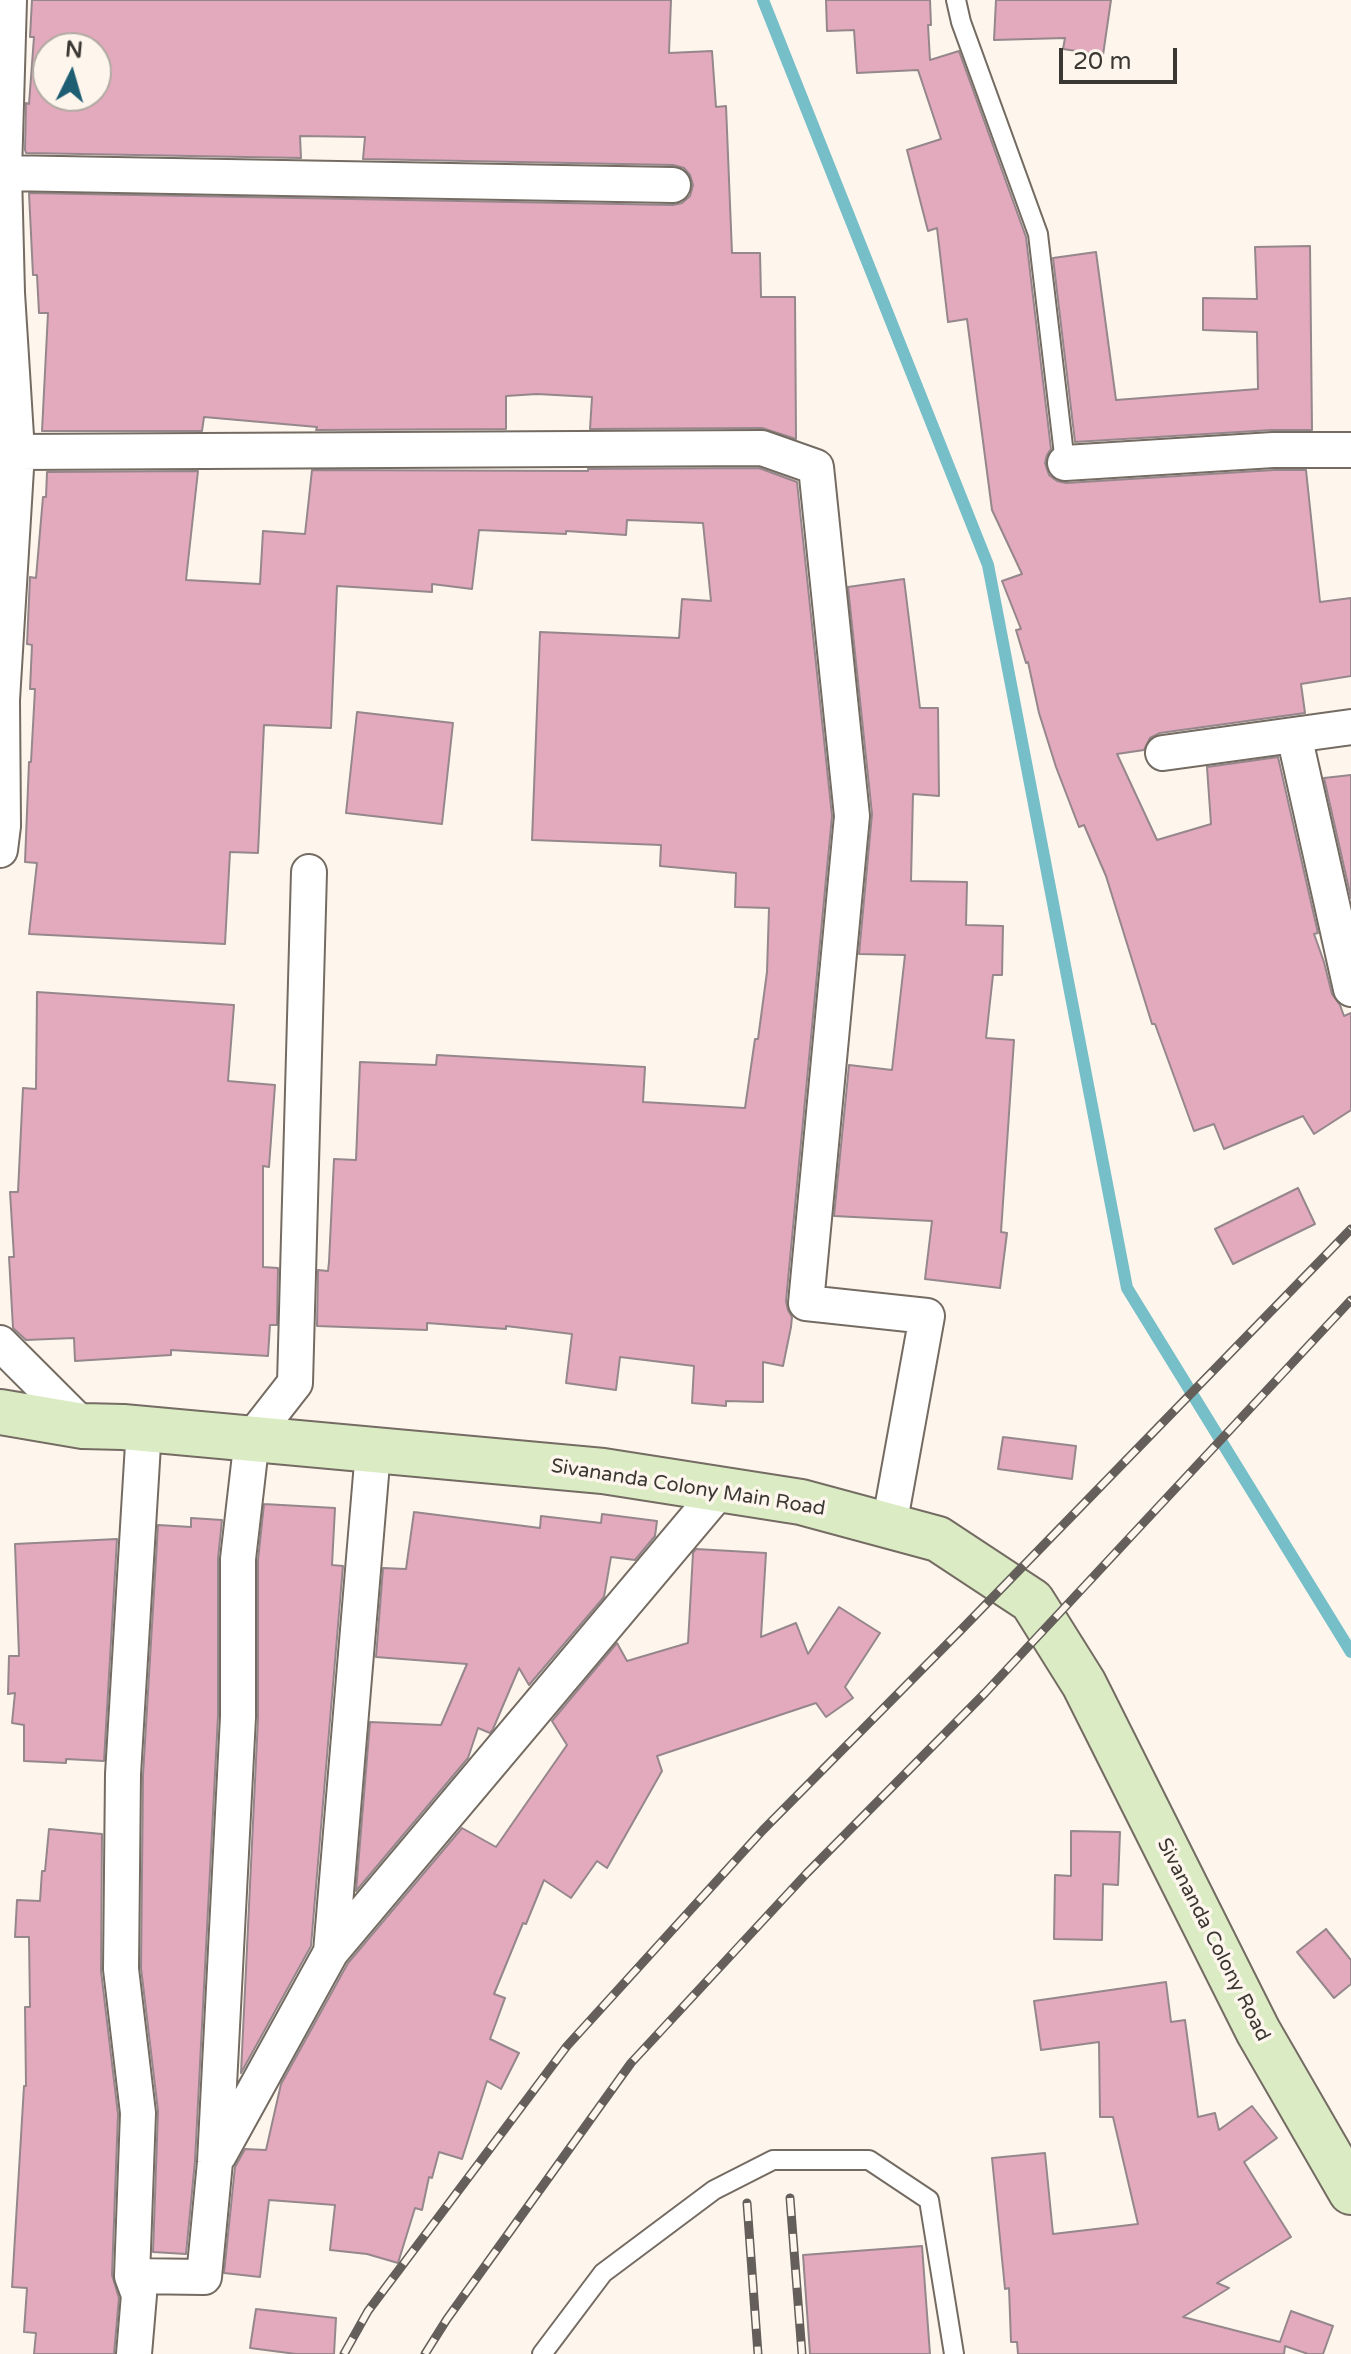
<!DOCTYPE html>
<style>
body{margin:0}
#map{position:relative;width:1351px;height:2354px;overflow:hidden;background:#fef6ed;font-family:"Varela Round",sans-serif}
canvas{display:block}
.north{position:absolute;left:32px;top:32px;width:80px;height:80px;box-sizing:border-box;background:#fef6ed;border:2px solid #b0aaa3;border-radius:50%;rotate:5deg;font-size:22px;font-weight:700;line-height:32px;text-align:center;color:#3b3733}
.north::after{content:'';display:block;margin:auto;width:28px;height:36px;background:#1d5e73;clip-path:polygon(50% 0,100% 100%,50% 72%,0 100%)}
.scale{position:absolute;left:1059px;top:48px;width:118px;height:36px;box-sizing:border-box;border:4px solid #3b3733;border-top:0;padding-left:10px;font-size:24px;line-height:28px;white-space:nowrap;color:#3b3733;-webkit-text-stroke:6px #fef6ed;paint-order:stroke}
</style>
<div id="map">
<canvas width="1351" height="2354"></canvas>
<div class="north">N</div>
<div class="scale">20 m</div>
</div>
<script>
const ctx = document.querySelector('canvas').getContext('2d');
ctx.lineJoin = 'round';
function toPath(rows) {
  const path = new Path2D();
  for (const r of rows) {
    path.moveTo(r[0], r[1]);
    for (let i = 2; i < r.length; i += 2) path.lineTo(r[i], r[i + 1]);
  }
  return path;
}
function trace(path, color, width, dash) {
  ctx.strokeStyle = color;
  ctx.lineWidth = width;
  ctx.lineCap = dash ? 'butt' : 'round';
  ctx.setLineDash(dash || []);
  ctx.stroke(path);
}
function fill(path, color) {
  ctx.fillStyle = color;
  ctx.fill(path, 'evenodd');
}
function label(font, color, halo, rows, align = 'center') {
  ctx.font = font + ' "Varela Round",sans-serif';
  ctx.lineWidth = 7;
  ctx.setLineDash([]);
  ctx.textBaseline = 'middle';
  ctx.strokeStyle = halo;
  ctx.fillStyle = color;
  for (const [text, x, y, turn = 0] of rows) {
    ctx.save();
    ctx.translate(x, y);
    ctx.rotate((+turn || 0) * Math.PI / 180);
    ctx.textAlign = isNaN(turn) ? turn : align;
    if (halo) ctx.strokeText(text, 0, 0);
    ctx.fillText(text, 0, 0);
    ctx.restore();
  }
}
trace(toPath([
 [763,0,988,565,1127,1288,1351,1652]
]), '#77bfc8', 12);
const building = toPath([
 [32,0,671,0,669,53,712,51,716,107,726,106,732,253,760,253,761,297,795,297,796,439,762,428,590,429,592,397,537,394,506,396,506,429,316,430,317,427,204,417,202,431,42,431,48,313,39,313,37,275,33,275,29,193,673,205,682,203,690,196,693,185,690,175,684,168,673,165,363,159,365,137,300,136,301,158,26,153,25,150,26,103,29,104,34,37,30,37,32,0],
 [48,48,96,48,96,96,48,96,48,48],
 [826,0,930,0,931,25,928,25,930,60,959,51,1026,237,1051,449,1047,455,1045,463,1049,475,1057,481,1066,483,1274,470,1306,470,1320,602,1351,598,1351,676,1301,684,1305,713,1160,733,1150,738,1144,750,1117,754,1157,840,1211,824,1207,767,1278,757,1318,933,1314,934,1324,962,1332,994,1340,1005,1344,1016,1351,1013,1351,1110,1314,1134,1303,1116,1224,1149,1214,1124,1194,1131,1155,1024,1152,1024,1106,876,1084,825,1079,827,1056,767,1039,713,1028,662,1026,663,1016,630,1021,629,1002,581,1022,574,992,510,967,319,948,322,937,228,928,231,907,150,941,139,918,70,857,73,854,30,827,31,826,0],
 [996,0,1111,0,1103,55,1063,49,1065,38,994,40,996,0],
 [1310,246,1312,430,1272,430,1075,442,1053,258,1096,252,1116,400,1258,389,1257,332,1203,330,1203,298,1257,299,1255,247,1310,246],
 [759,468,797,482,832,816,786,1301,788,1310,792,1317,791,1327,783,1366,763,1362,763,1402,726,1401,726,1406,692,1403,694,1366,620,1357,616,1390,566,1383,572,1334,506,1326,506,1329,427,1323,427,1330,317,1326,318,1270,328,1271,329,1262,334,1159,356,1160,360,1062,436,1065,437,1055,645,1067,643,1102,745,1108,755,1039,758,1039,767,972,769,908,735,907,736,873,660,866,661,845,532,840,540,632,679,638,682,599,711,601,703,523,627,520,626,535,566,531,566,534,479,530,472,589,432,584,432,592,337,586,331,728,264,725,258,853,230,852,225,944,29,934,37,863,25,862,29,762,31,762,35,689,30,689,32,645,27,644,30,577,36,578,43,497,46,497,47,472,198,471,186,580,260,584,263,531,305,534,312,470,588,471,588,469,759,468],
 [904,579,920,708,938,708,939,796,913,794,911,881,967,882,966,925,1003,926,1002,975,993,975,986,1038,1014,1040,1001,1232,1007,1233,1000,1288,925,1279,932,1221,834,1216,849,1065,892,1070,905,955,859,954,872,814,848,587,904,579],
 [357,712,453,723,442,824,346,813,357,712],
 [1351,775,1351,898,1324,778,1351,775],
 [37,992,234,1005,228,1081,275,1085,269,1167,263,1166,263,1267,278,1268,277,1325,270,1325,268,1356,171,1350,171,1355,75,1361,74,1338,26,1340,13,1328,9,1257,14,1257,10,1192,18,1192,23,1088,36,1089,37,992],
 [1298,1188,1315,1224,1233,1264,1215,1229,1298,1188],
 [1003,1437,1076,1446,1072,1479,998,1469,1003,1437],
 [264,1504,335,1508,332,1565,343,1566,311,1946,241,2073,258,1718,258,1560,264,1504],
 [414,1512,540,1528,541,1516,601,1523,602,1514,657,1521,655,1536,635,1560,611,1557,604,1597,529,1685,519,1668,493,1729,490,1733,478,1728,468,1758,356,1891,370,1722,441,1725,467,1664,376,1657,383,1568,406,1569,414,1512],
 [191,1518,222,1520,218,1559,218,1716,195,2161,186,2254,153,2252,158,2111,141,1968,143,1775,158,1525,191,1527,191,1518],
 [117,1539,104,1761,66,1759,66,1763,24,1761,24,1725,12,1723,15,1693,8,1694,9,1656,19,1656,15,1544,117,1539],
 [696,1549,766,1553,761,1637,796,1623,808,1654,839,1607,880,1633,845,1687,853,1698,826,1717,816,1703,657,1756,662,1771,607,1868,597,1861,571,1898,544,1880,526,1924,523,1923,494,1994,505,1998,490,2039,519,2053,501,2089,487,2081,462,2159,439,2152,432,2178,429,2177,422,2210,415,2208,398,2263,367,2254,330,2250,335,2205,269,2200,260,2277,224,2273,235,2167,245,2149,266,2150,281,2084,348,1963,462,1828,496,1847,567,1745,552,1721,617,1643,627,1661,688,1643,693,1553,696,1549],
 [49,1829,102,1834,101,1971,118,2114,112,2275,119,2298,114,2354,34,2354,36,2333,24,2332,27,2288,12,2287,24,2086,26,2086,25,2007,30,2007,29,1937,15,1937,17,1900,40,1901,42,1871,45,1871,49,1829],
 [1071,1831,1120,1832,1118,1885,1103,1884,1102,1940,1054,1939,1055,1875,1071,1876,1071,1831],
 [1326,1929,1351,1960,1351,1984,1334,1998,1297,1952,1326,1929],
 [1166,1982,1171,2022,1185,2020,1198,2117,1215,2113,1219,2130,1252,2106,1277,2138,1244,2162,1291,2237,1217,2283,1229,2288,1183,2317,1280,2342,1291,2311,1333,2326,1323,2354,1308,2354,1285,2346,1284,2354,1018,2354,1017,2342,1011,2342,1009,2288,1005,2289,992,2158,1045,2153,1053,2234,1138,2224,1113,2117,1100,2117,1099,2042,1041,2050,1034,2001,1166,1982],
 [922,2246,930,2354,810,2354,803,2255,922,2246],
 [256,2309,336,2318,334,2354,296,2354,250,2348,256,2309]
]);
fill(building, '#e3a9bd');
trace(building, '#95878b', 2);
const service = toPath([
 [956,0,961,22,1038,234,1065,463],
 [542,2354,603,2273,714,2190,773,2160,869,2160,929,2200,954,2354]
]);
const minor = toPath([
 [4,173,673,185],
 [17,452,762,448,816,467,852,816,806,1303,927,1316,889,1526],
 [1065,463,1273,450,1351,450],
 [1294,735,1351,989],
 [1163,753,1351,727],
 [0,850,3,826,2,700,17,452,7,293,4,173,9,0],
 [0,1343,83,1426],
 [331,1952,721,1489],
 [219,2155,331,1952,373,1451],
 [132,2276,204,2277,215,2162,238,1717,238,1559,252,1438,295,1383,309,872],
 [134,2354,139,2295,132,2276,138,2113,121,1969,123,1774,144,1428]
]);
const secondary = toPath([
 [0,1412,83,1426,123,1427,603,1471,801,1502,938,1539,1032,1601,1084,1684,1258,2031,1351,2192]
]);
trace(service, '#746b62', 22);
trace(minor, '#746b62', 38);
trace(secondary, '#746b62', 48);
trace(service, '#fff', 18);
trace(minor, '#fff', 34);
trace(secondary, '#dbecc5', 44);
const rail = toPath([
 [790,2198,802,2354],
 [747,2203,758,2354],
 [344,2354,368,2311,567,2046,763,1830,960,1631,1351,1229],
 [425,2354,447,2319,631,2063,807,1873,985,1693,1351,1300]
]);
trace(rail, '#645f5a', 9);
trace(rail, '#fef6ed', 6, [18]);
label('20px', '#3b3733', '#fef6ed', [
 ["Sivananda Colony Main Road",688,1488,9],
 ["Sivananda Colony Road",1213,1940,63]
]);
</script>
